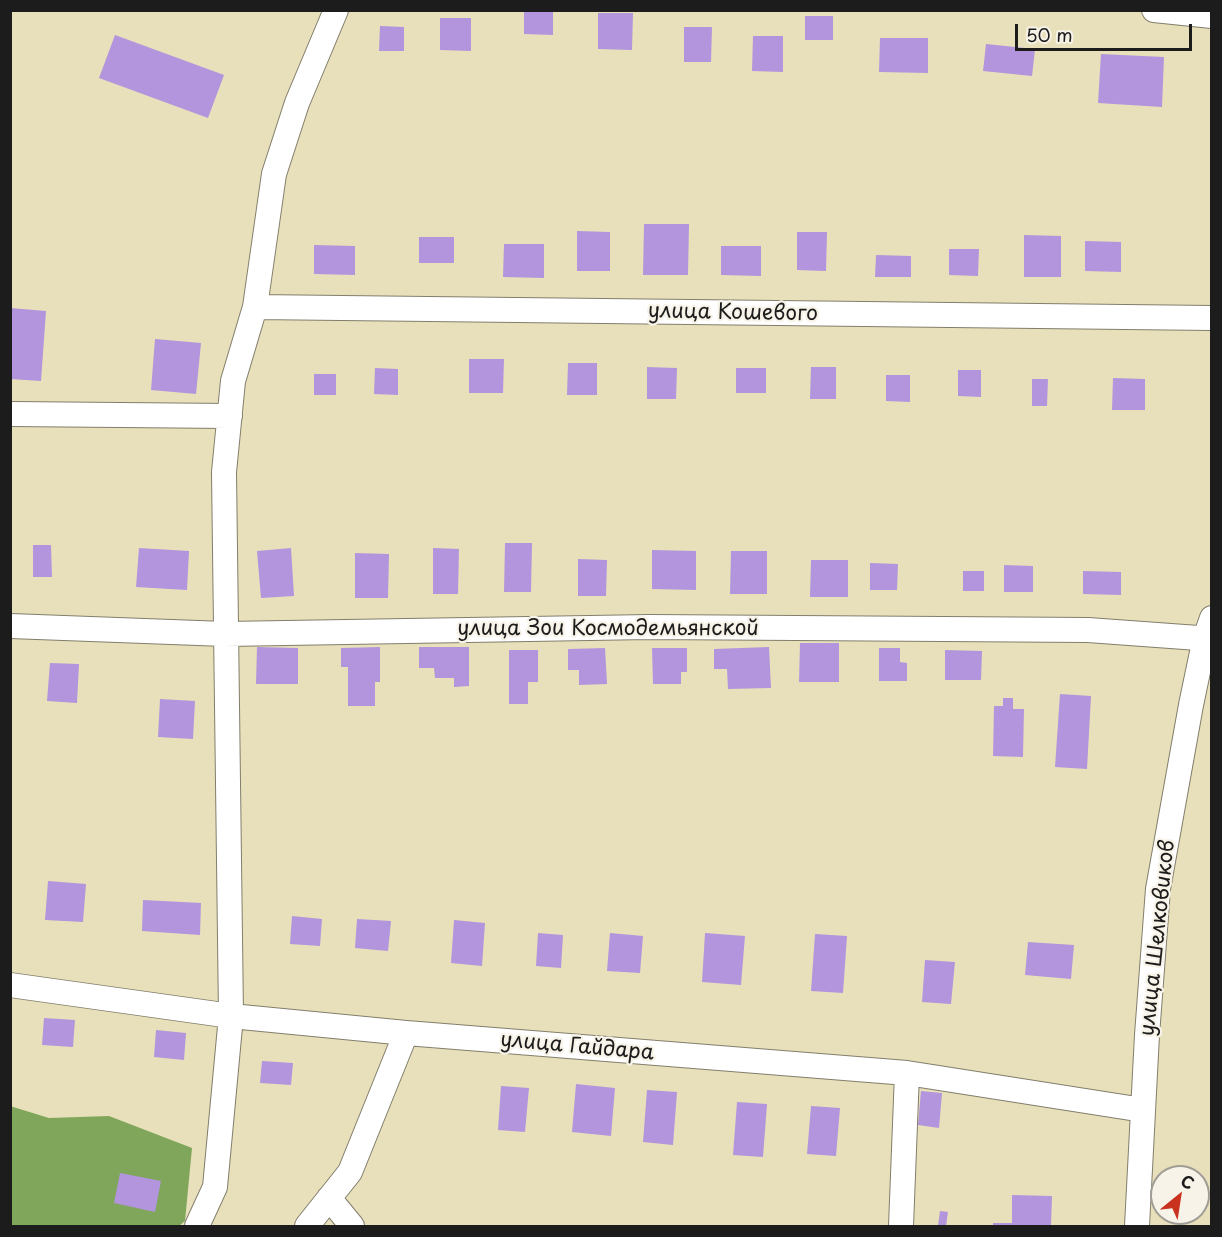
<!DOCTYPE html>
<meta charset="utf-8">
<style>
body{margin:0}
#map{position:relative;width:1222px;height:1237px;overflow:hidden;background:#e8e0bb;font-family:"Playpen Sans",sans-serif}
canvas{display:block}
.frame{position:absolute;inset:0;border:12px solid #1c1c1c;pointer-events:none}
.north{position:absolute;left:1150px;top:1165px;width:60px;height:60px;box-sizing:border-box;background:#f7f3e8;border:2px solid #9f9d96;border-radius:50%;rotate:30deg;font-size:16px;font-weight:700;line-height:24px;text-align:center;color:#1c1c1c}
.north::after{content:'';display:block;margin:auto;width:21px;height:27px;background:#c8321e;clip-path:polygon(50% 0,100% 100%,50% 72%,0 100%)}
.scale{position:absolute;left:1015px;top:24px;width:177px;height:27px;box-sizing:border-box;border:3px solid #1c1c1c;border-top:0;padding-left:8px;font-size:18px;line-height:21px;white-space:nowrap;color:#1c1c1c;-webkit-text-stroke:4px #f7f3e8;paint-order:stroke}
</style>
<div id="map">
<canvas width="1222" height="1237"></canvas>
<div class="frame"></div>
<div class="north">С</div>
<div class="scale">50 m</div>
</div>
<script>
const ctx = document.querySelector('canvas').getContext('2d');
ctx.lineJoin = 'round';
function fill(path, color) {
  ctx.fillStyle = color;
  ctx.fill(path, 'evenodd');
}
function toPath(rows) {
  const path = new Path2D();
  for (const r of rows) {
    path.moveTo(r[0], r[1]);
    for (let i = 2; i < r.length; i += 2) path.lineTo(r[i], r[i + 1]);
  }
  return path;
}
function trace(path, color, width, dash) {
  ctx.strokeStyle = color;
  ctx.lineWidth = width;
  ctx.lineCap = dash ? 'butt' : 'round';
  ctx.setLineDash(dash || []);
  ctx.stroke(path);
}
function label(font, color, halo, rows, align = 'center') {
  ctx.font = font + ' "Playpen Sans",sans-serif';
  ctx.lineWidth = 4.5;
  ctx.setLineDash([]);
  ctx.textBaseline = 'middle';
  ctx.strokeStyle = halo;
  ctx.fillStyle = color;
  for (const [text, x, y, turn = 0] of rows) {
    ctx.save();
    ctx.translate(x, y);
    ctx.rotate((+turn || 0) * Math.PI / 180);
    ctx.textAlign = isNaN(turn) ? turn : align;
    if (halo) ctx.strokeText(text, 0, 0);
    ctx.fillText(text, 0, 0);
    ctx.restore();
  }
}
fill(toPath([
 [10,1106,49,1118,109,1116,192,1148,185,1221,179,1226,11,1226]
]), '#80a65c');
fill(toPath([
 [524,10,553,10,553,35,524,34],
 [598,13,633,13,632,50,598,49],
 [805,16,833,16,833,40,805,40],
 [440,18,471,18,471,51,440,50],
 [380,26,404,27,404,51,379,51],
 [684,27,712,27,711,62,684,62],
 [115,35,224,75,208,118,99,78],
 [753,36,783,36,783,72,752,71],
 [880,38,928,38,928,73,879,72],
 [986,44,1035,49,1032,76,983,71],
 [1101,54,1164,57,1162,107,1098,103],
 [644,224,689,224,688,275,643,275],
 [577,231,610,232,610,271,577,271],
 [797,232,827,232,826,271,797,270],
 [1024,235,1061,236,1061,277,1024,277],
 [419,237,454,237,454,263,419,263],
 [1085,241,1121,242,1121,272,1085,271],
 [504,244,544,244,544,278,503,277],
 [314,245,355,246,355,275,314,274],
 [721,246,761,246,761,276,721,275],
 [949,249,979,249,978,276,949,275],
 [876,255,911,256,911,277,875,277],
 [10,308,46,311,41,381,10,379],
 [155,339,201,343,196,394,151,390],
 [469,359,504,359,503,393,469,393],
 [568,363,597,363,597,395,567,395],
 [647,367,677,368,676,399,647,399],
 [811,367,836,367,836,399,810,399],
 [375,368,398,369,398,395,374,394],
 [736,368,766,368,766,393,736,393],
 [958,370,981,370,981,397,958,396],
 [314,374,336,374,336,395,314,395],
 [886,375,910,375,910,402,886,401],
 [1113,378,1145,379,1145,410,1112,410],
 [1032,379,1048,379,1047,406,1032,406],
 [505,543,532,543,531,592,504,592],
 [33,545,51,545,52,577,33,577],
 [139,548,189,551,187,590,136,587],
 [291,548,294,596,261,598,257,551],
 [433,548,459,549,458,594,433,594],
 [652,550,696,551,696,590,652,589],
 [731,551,767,551,767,594,730,594],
 [355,553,389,554,388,598,355,598],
 [578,559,607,560,606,596,578,596],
 [811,560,848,560,848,597,810,597],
 [870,563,898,564,897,590,870,590],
 [1004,565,1033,566,1033,592,1004,592],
 [963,571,984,571,984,591,963,591],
 [1083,571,1121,572,1121,595,1083,594],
 [800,643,839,643,839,682,799,682],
 [257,647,298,648,298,684,256,684],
 [380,647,380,682,375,682,375,706,348,706,348,667,341,667,341,648],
 [419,647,469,647,469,686,454,687,454,678,435,678,434,668,419,668],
 [769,647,771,688,728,689,727,669,714,669,714,649],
 [605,648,607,684,579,685,579,670,568,670,568,649],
 [652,648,687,648,687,672,681,672,681,684,653,684],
 [879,648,900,648,900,662,907,663,907,681,879,681],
 [509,650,538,650,538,682,528,682,528,704,509,704],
 [945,650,982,651,981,680,945,680],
 [50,663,79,664,77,703,47,701],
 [1060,694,1091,696,1087,769,1055,767],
 [1003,698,1013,698,1013,709,1024,709,1023,757,993,756,994,706,1003,706],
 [160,699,195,701,193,739,158,737],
 [48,881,86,884,83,922,45,920],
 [143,900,201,903,200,935,142,931],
 [292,916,322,919,320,946,290,944],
 [357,919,391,921,388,951,355,948],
 [454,920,485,923,482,966,451,963],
 [538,933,563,935,561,968,536,966],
 [610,933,643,936,640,973,607,971],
 [705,933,745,936,741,985,702,982],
 [815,934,847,936,843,993,811,991],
 [1028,942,1074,945,1071,979,1025,975],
 [925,960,955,962,951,1004,922,1002],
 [44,1018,75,1020,73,1047,42,1045],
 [156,1030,186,1033,184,1060,154,1057],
 [262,1061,293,1063,291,1085,260,1083],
 [576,1084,615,1088,611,1136,572,1132],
 [501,1086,529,1088,525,1132,498,1130],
 [647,1090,677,1092,673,1145,643,1142],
 [921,1091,942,1093,939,1128,918,1125],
 [737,1102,767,1104,763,1157,733,1155],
 [811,1106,840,1108,836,1156,807,1154],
 [120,1173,161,1181,155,1212,114,1203],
 [1012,1195,1052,1196,1051,1226,993,1226,993,1223,1012,1223],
 [940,1211,948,1212,946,1226,938,1226]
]), '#b295dd');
const minor = toPath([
 [1154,10,1212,16],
 [255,307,1212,318],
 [10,414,230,416],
 [10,626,225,634,650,627,1088,630,1212,639],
 [10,985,231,1016,406,1033,907,1073,1143,1110],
 [329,1198,352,1226],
 [197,1226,215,1187,231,1016,224,472,233,381,255,307,274,174,297,103,336,10],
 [307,1226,350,1172,406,1033],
 [901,1226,907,1073],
 [1137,1226,1147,1035,1158,889,1191,705,1205,638,1212,618]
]);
trace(minor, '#827e6c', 26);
trace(minor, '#fff', 24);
label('21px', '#1c1c1c', '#f7f3e8', [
 ["улица Кошевого",733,313,1],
 ["улица Зои Космодемьянской",608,629],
 ["улица Шелковиков",1158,938,-84],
 ["улица Гайдара",577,1047,5]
]);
</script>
